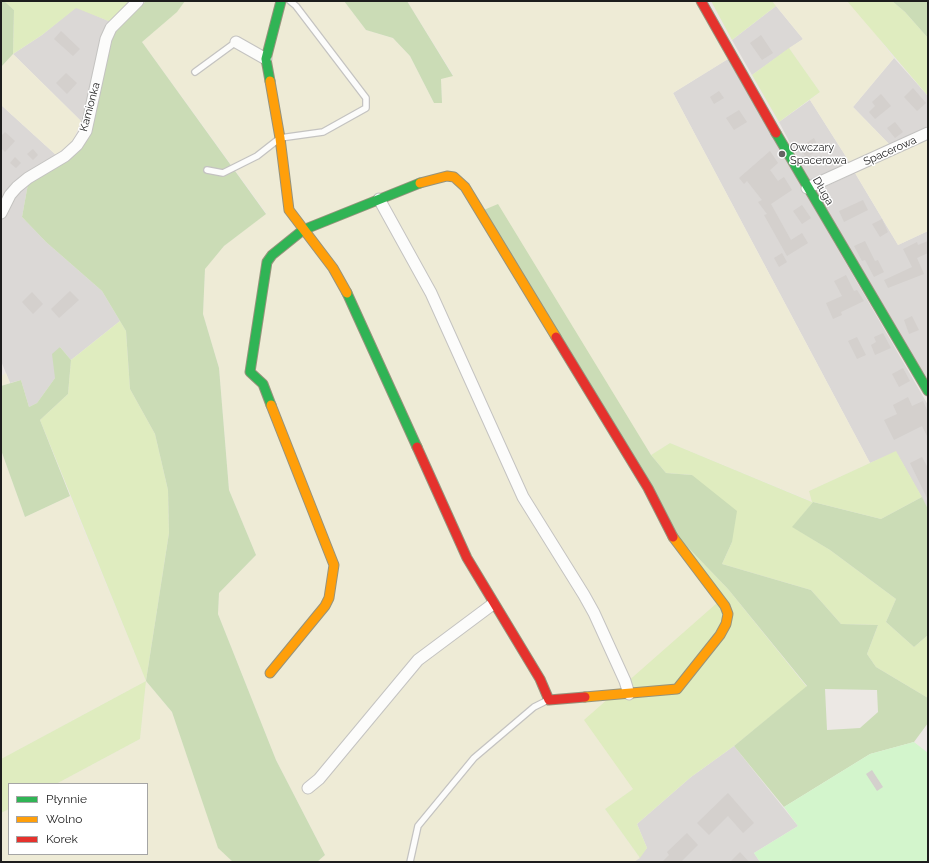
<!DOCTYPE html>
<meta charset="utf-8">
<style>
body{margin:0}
#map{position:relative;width:929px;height:863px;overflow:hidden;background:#ece8e4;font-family:Raleway,sans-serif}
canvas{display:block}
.frame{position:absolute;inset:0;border:2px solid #1d1d1d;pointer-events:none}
.legend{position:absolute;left:8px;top:783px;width:140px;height:72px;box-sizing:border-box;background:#fff;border:1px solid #a5a5a5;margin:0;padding:5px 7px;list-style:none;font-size:12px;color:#1d1d1d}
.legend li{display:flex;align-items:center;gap:8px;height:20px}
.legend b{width:20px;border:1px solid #a5a5a5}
</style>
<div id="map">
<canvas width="929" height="863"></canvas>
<div class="frame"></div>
<ul class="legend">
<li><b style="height:5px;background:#30b455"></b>Płynnie</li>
<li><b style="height:5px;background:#ff9f0a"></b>Wolno</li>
<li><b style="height:5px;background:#e5322d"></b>Korek</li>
</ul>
</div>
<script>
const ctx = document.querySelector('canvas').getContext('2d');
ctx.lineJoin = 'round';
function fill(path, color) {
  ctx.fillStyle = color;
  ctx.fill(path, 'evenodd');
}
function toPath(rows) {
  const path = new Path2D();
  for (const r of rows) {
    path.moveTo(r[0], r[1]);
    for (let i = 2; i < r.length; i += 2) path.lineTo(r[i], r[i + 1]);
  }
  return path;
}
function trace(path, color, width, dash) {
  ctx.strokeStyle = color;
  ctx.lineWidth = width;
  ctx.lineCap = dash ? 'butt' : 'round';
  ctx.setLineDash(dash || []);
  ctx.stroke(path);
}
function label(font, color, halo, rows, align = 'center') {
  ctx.font = font + ' Raleway,sans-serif';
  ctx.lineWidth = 3;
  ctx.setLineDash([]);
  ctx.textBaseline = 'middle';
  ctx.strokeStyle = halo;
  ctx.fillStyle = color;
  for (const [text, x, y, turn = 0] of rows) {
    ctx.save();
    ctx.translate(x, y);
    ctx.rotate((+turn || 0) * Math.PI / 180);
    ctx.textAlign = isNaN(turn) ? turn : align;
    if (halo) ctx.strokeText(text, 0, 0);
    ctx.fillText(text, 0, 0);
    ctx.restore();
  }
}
fill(toPath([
 [776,6,803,39,752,75,732,40],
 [76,7,111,22,107,28,81,121,13,54,42,35],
 [894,58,928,96,928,126,891,146,853,107],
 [728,59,928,405,928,509,896,452,870,463,673,93],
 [810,100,850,163,810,181,779,122],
 [1,105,56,155,11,185,1,202],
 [855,173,898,245,928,231,928,380,816,191],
 [28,184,22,217,46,242,102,291,120,321,71,360,60,347,55,378,37,403,29,407,21,380,10,383,1,361,1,221,7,205,17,191],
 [734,746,798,826,754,853,760,862,634,862,647,848,637,824,691,777]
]), '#dbd8d6');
fill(toPath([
 [185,1,344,1,366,30,393,38,410,56,434,103,442,103,441,79,453,75,407,1,695,1,728,59,673,93,870,463,809,491,813,502,670,443,651,455,628,420,717,603,633,789,605,809,640,858,634,862,317,862,325,855,276,760,218,614,219,593,256,555,229,490,219,368,203,314,205,268,224,246,266,213,142,42,176,12],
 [772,1,850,1,894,58,853,107,891,146,850,163,810,100,820,92,789,48,803,39],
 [13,54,81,121,73,141,56,155,1,105,1,67],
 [928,137,928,231,898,245,855,173],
 [6,373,10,383,1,386,1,376],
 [1,450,25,517,70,496,146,681,172,712,218,847,233,862,1,862,1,813,9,809,9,854,147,854,147,784,56,784,140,739,146,681,1,759]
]), '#eeebd6');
fill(toPath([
 [4,1,134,1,111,22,76,8,42,35,13,54,14,10],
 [711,1,772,1,776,6,732,40],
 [847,1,892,1,905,12,928,38,928,96],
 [789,48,820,92,779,122,752,75],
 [120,321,126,331,130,389,155,434,168,490,169,533,146,681,140,739,56,784,9,784,9,809,1,813,1,759,146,681,40,420,68,394,71,360],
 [670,443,812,502,809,491,896,451,922,497,881,519,813,502,793,527,830,550,896,599,886,622,914,647,928,635,928,698,876,667,867,654,878,625,841,624,811,590,722,564,732,542,692,475,666,473,651,455],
 [675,534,728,589,807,687,734,746,691,777,637,824,647,848,640,858,605,809,633,789,584,720,717,603]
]), '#dfecbf');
fill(toPath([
 [1,1,4,1,14,10,13,54,1,67],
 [146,1,185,1,177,12,142,42,266,214,224,246,205,269,203,314,219,368,229,490,256,555,219,593,218,614,276,760,325,855,317,862,233,862,218,848,172,712,146,681,169,533,168,490,155,434,130,389,126,331,102,291,46,242,22,217,28,184,88,133,115,29,128,19],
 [344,1,407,1,453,76,441,79,442,103,434,103,410,56,393,38,366,30],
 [892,1,928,1,928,38,905,12],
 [498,204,651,455,666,473,692,475,737,511,732,542,722,564,811,590,841,624,878,625,867,654,876,667,928,698,928,723,914,742,870,754,784,807,734,746,807,686,728,589,675,534,479,212],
 [825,689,877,690,878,712,860,728,827,730],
 [60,347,71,360,68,394,40,420,70,496,25,517,1,450,1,386,21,380,29,407,37,403,55,378,52,354],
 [922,497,928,509,928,635,914,647,886,622,896,599,830,550,792,527,813,502,881,519]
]), '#cbdcb6');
fill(toPath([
 [914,742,928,753,928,862,760,862,754,853,798,826,784,807,870,754]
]), '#d3f5cc');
fill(toPath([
 [61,31,80,49,73,56,54,39],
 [761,35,773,53,762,60,750,43],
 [66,73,77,83,67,94,56,83],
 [913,88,926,103,917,111,904,97],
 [719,91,724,98,714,104,710,97],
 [881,94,891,106,875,119,869,112,875,106,872,102],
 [739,110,747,122,734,130,726,118],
 [895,122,903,132,895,138,887,128],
 [5,132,15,141,5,152,1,148,1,136],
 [814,138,818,146,816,147,818,150,806,158,800,147],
 [33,149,38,155,33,160,27,154],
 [770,151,778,163,770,170,778,181,784,177,792,190,771,204,791,240,802,233,808,243,787,256,764,215,767,214,758,202,762,200,747,181,744,184,739,178],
 [15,157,21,163,16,168,10,163],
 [863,200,868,210,844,222,839,211],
 [802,205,811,218,802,224,793,211],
 [882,219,888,232,880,237,872,224],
 [865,241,875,261,878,260,884,272,874,277,865,260,862,261,854,246],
 [928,241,928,253,917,258,924,274,888,288,884,280,912,267,903,249,917,242,918,245],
 [782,253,787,262,779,267,774,258],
 [846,275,854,291,857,290,864,301,841,312,842,315,833,319,826,303,842,296,834,281],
 [70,291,79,300,59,318,51,309],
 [32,292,43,304,33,314,22,302],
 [912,316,919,330,909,334,904,320],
 [883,333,891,348,875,355,871,345,876,342,874,337],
 [857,337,866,355,857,359,848,341],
 [903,368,910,381,899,387,892,374],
 [908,397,912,406,923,401,928,412,928,438,922,426,894,440,884,420,897,414,893,405],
 [922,457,928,468,928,500,910,463],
 [872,770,883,787,877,791,866,774],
 [728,793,754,823,743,833,728,816,709,835,697,823],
 [687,833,698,845,681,862,662,862,669,855,667,852],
 [740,852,749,862,730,862]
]), '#d4d0cd');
const lane = toPath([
 [195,72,236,42],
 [207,170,223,173,257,156,280,138,323,132,366,108,366,98,296,6,290,1],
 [410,862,418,826,474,758,534,707,548,700]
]);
const street = toPath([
 [236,42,266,59],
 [807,188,928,133],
 [379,199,431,293,523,497,584,595,594,613,625,681,629,694],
 [1,213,10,195,17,187,28,178,65,156,77,145,86,131,106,39,111,28,138,1],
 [308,788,319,779,418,660,493,604]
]);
const fast = toPath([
 [270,81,266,59,281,1],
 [776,133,928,391],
 [347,293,417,447],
 [271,405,263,384,250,372,267,262,272,255,303,230,420,183]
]);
const slow = toPath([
 [270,81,280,138,289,210,333,268,347,293],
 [420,183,447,176,454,177,465,187,556,337],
 [270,673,325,606,329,598,334,565,271,405],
 [585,697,677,689,720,635,726,624,728,614,725,606,673,537]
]);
const jam = toPath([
 [701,1,776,133],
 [556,337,648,488,673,537],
 [417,447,467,558,540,679,549,700,585,697]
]);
trace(lane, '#c4c3c1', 8);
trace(street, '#c4c3c1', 13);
trace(fast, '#96937c', 11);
trace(slow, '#96937c', 11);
trace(jam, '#96937c', 11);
trace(lane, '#fcfcfb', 5.5);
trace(street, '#fcfcfb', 11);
trace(fast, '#30b455', 9);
trace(slow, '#ff9f0a', 9);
trace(jam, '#e5322d', 9);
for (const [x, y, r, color] of [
 [782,154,4,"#656463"]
]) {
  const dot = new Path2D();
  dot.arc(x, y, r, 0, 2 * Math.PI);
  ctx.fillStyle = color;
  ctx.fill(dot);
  trace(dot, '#fff', 1.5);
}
label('11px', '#1d1d1d', '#fff', [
 ["Kamionka",90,107,-75],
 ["Spacerowa",890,151,-24],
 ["Długa",823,191,60]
]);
label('11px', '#1d1d1d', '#fff', [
 ["Owczary",790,148],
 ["Spacerowa",790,161]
], 'left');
</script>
